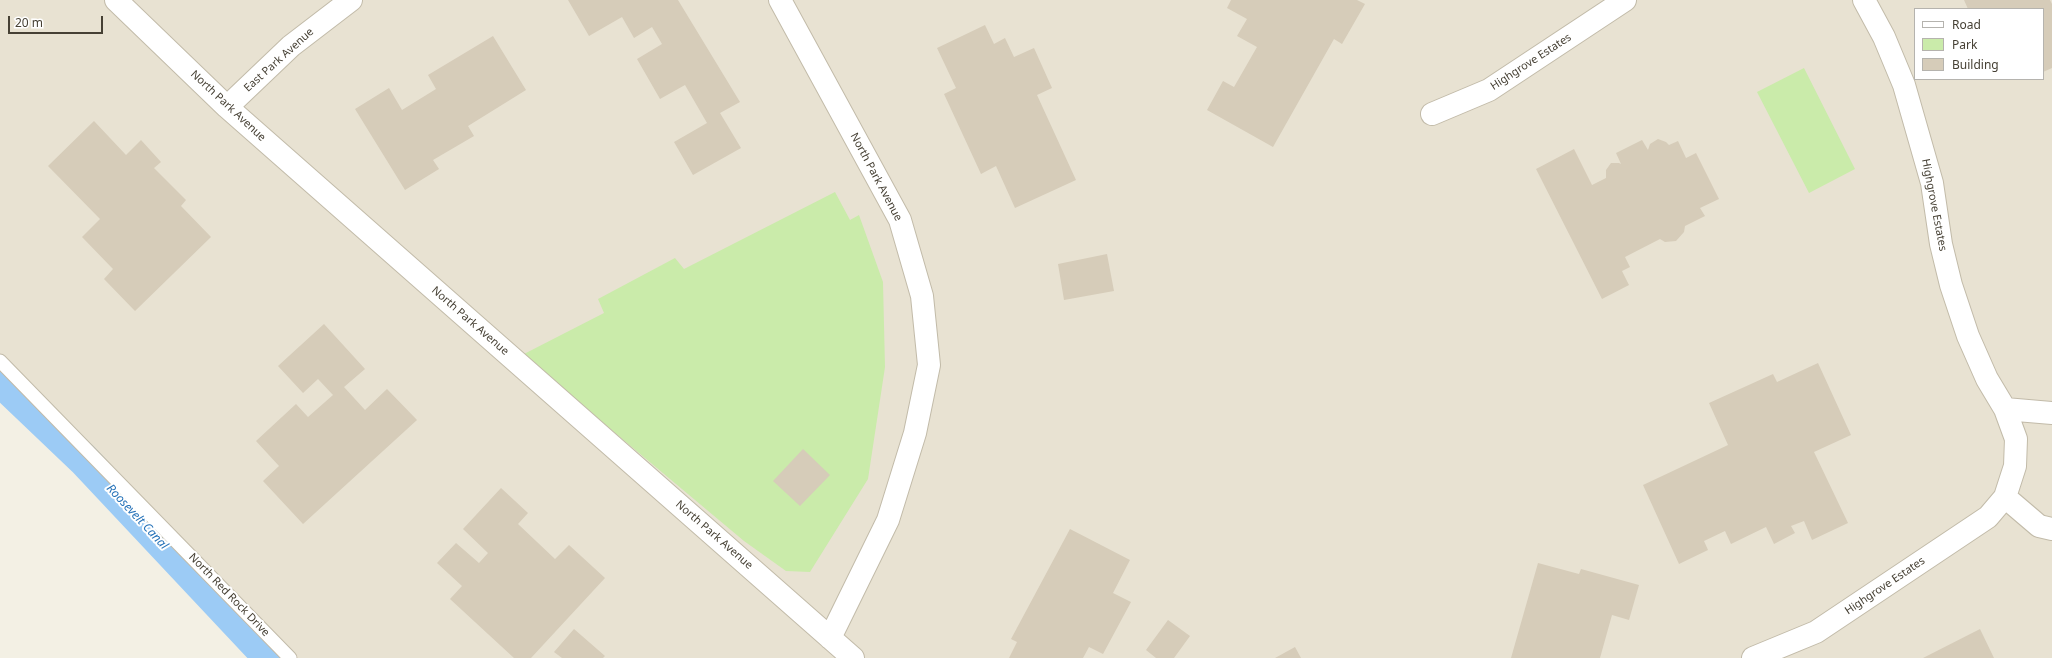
<!DOCTYPE html>
<style>
body{margin:0}
#map{position:relative;width:2052px;height:658px;overflow:hidden;background:#f3f0e4;font-family:"Noto Sans",sans-serif}
canvas{display:block}
.legend{position:absolute;left:1914px;top:8px;width:130px;height:72px;box-sizing:border-box;background:#fff;border:1px solid #b5b3ae;margin:0;padding:5px 7px;list-style:none;font-size:12px;color:#464034}
.legend li{display:flex;align-items:center;gap:8px;height:20px}
.legend b{width:20px;border:1px solid #b5b3ae}
.scale{position:absolute;left:8px;top:16px;width:95px;height:18px;box-sizing:border-box;border:2px solid #464034;border-top:0;padding-left:5px;font-size:12px;line-height:14px;white-space:nowrap;color:#464034;-webkit-text-stroke:3px #fff;paint-order:stroke}
</style>
<div id="map">
<canvas width="2052" height="658"></canvas>
<ul class="legend">
<li><b style="height:5px;background:#fff"></b>Road</li>
<li><b style="height:11px;background:#caebaa"></b>Park</li>
<li><b style="height:11px;background:#d6ccb9"></b>Building</li>
</ul>
<div class="scale">20 m</div>
</div>
<script>
const ctx = document.querySelector('canvas').getContext('2d');
ctx.lineJoin = 'round';
function fill(path, color) {
  ctx.fillStyle = color;
  ctx.fill(path, 'evenodd');
}
function toPath(rows) {
  const path = new Path2D();
  for (const r of rows) {
    path.moveTo(r[0], r[1]);
    for (let i = 2; i < r.length; i += 2) path.lineTo(r[i], r[i + 1]);
  }
  return path;
}
function trace(path, color, width, dash) {
  ctx.strokeStyle = color;
  ctx.lineWidth = width;
  ctx.lineCap = dash ? 'butt' : 'round';
  ctx.setLineDash(dash || []);
  ctx.stroke(path);
}
function label(font, color, halo, rows, align = 'center') {
  ctx.font = font + ' "Noto Sans",sans-serif';
  ctx.lineWidth = 4;
  ctx.setLineDash([]);
  ctx.textBaseline = 'middle';
  ctx.strokeStyle = halo;
  ctx.fillStyle = color;
  for (const [text, x, y, turn = 0] of rows) {
    ctx.save();
    ctx.translate(x, y);
    ctx.rotate((+turn || 0) * Math.PI / 180);
    ctx.textAlign = isNaN(turn) ? turn : align;
    if (halo) ctx.strokeText(text, 0, 0);
    ctx.fillText(text, 0, 0);
    ctx.restore();
  }
}
fill(toPath([
 [0,0,2052,0,2052,658,290,658,0,361],
 [1915,9,2043,9,2043,79,1915,79]
]), '#e8e2d2');
fill(toPath([
 [1804,68,1855,169,1809,193,1757,92],
 [835,192,850,220,859,215,883,282,885,367,868,479,810,572,786,571,744,541,522,355,604,313,598,299,675,258,684,269]
]), '#caebaa');
trace(toPath([
 [0,380,84,460,270,658]
]), '#9ccbf5', 33);
fill(toPath([
 [568,0,678,0,740,102,720,113,741,148,693,175,674,142,707,123,685,85,660,99,637,59,662,44,652,27,634,38,622,17,589,36],
 [1231,0,1357,0,1365,4,1342,44,1334,39,1273,147,1207,110,1223,81,1234,87,1257,47,1237,36,1247,19,1227,8],
 [1964,0,2050,0,2052,4,2052,68,2043,72,2043,9,1968,9],
 [985,25,994,44,1005,38,1014,57,1034,48,1052,88,1037,95,1076,180,1015,208,996,166,981,174,944,94,956,88,937,48],
 [493,36,526,90,468,126,474,136,433,160,439,169,405,190,355,109,389,88,402,110,436,89,428,75],
 [94,121,126,155,141,140,161,162,154,168,186,200,181,206,211,237,135,311,104,279,113,269,82,237,100,219,48,166],
 [1658,139,1666,142,1669,145,1678,141,1686,158,1696,153,1719,199,1700,208,1705,216,1685,226,1684,232,1676,241,1665,242,1660,239,1625,257,1630,267,1622,271,1629,285,1602,299,1536,169,1574,149,1592,185,1606,178,1606,170,1611,163,1619,163,1621,164,1616,153,1642,140,1648,150,1650,144],
 [1107,254,1114,291,1064,300,1058,264],
 [324,324,365,369,344,387,365,410,387,389,417,420,303,524,263,481,279,466,256,441,296,404,308,417,333,395,318,379,303,393,278,366],
 [1818,363,1851,435,1814,452,1848,523,1812,540,1804,521,1791,526,1795,533,1774,544,1766,527,1731,544,1725,531,1704,541,1708,550,1679,564,1643,485,1728,445,1709,403,1773,374,1777,382],
 [803,449,830,475,800,506,773,481],
 [501,488,528,513,518,524,555,559,569,545,605,578,531,658,514,658,450,599,462,586,437,563,456,543,479,563,488,553,463,529],
 [1070,529,1130,560,1113,593,1131,602,1103,654,1089,647,1083,658,1009,658,1017,642,1011,639],
 [1538,563,1579,574,1581,569,1639,585,1629,620,1612,615,1600,658,1511,658],
 [1168,620,1190,636,1174,658,1156,658,1146,650],
 [574,629,605,656,603,658,562,658,554,652],
 [1980,629,1994,658,1923,658],
 [1295,647,1301,658,1275,658]
]), '#d6ccb9');
const lane = toPath([
 [0,361,290,658]
]);
const street = toPath([
 [116,0,227,107,853,658],
 [780,0,900,220,922,296,929,365,915,433,888,520,830,638],
 [227,107,291,46,351,0],
 [1432,114,1489,90,1625,0],
 [2005,409,2052,413],
 [2005,497,2039,526,2052,529],
 [1753,658,1816,632,1988,517,2005,497,2015,466,2016,439,2005,409,1987,379,1968,336,1951,285,1941,244,1932,183,1904,85,1884,37,1864,0]
]);
trace(lane, '#c2bba9', 15);
trace(street, '#c2bba9', 24);
trace(lane, '#fff', 13);
trace(street, '#fff', 22);
label('11px', '#464034', '#fff', [
 ["East Park Avenue",279,60,-42],
 ["Highgrove Estates",1531,62,-33],
 ["North Park Avenue",228,106,43],
 ["North Park Avenue",876,177,62],
 ["Highgrove Estates",1934,205,79],
 ["North Park Avenue",470,321,41],
 ["North Park Avenue",714,535,41],
 ["Highgrove Estates",1885,586,-34],
 ["North Red Rock Drive",229,595,46]
]);
label('italic 12px', '#2672b8', '#fff', [
 ["Roosevelt Canal",137,517,47]
]);
</script>
